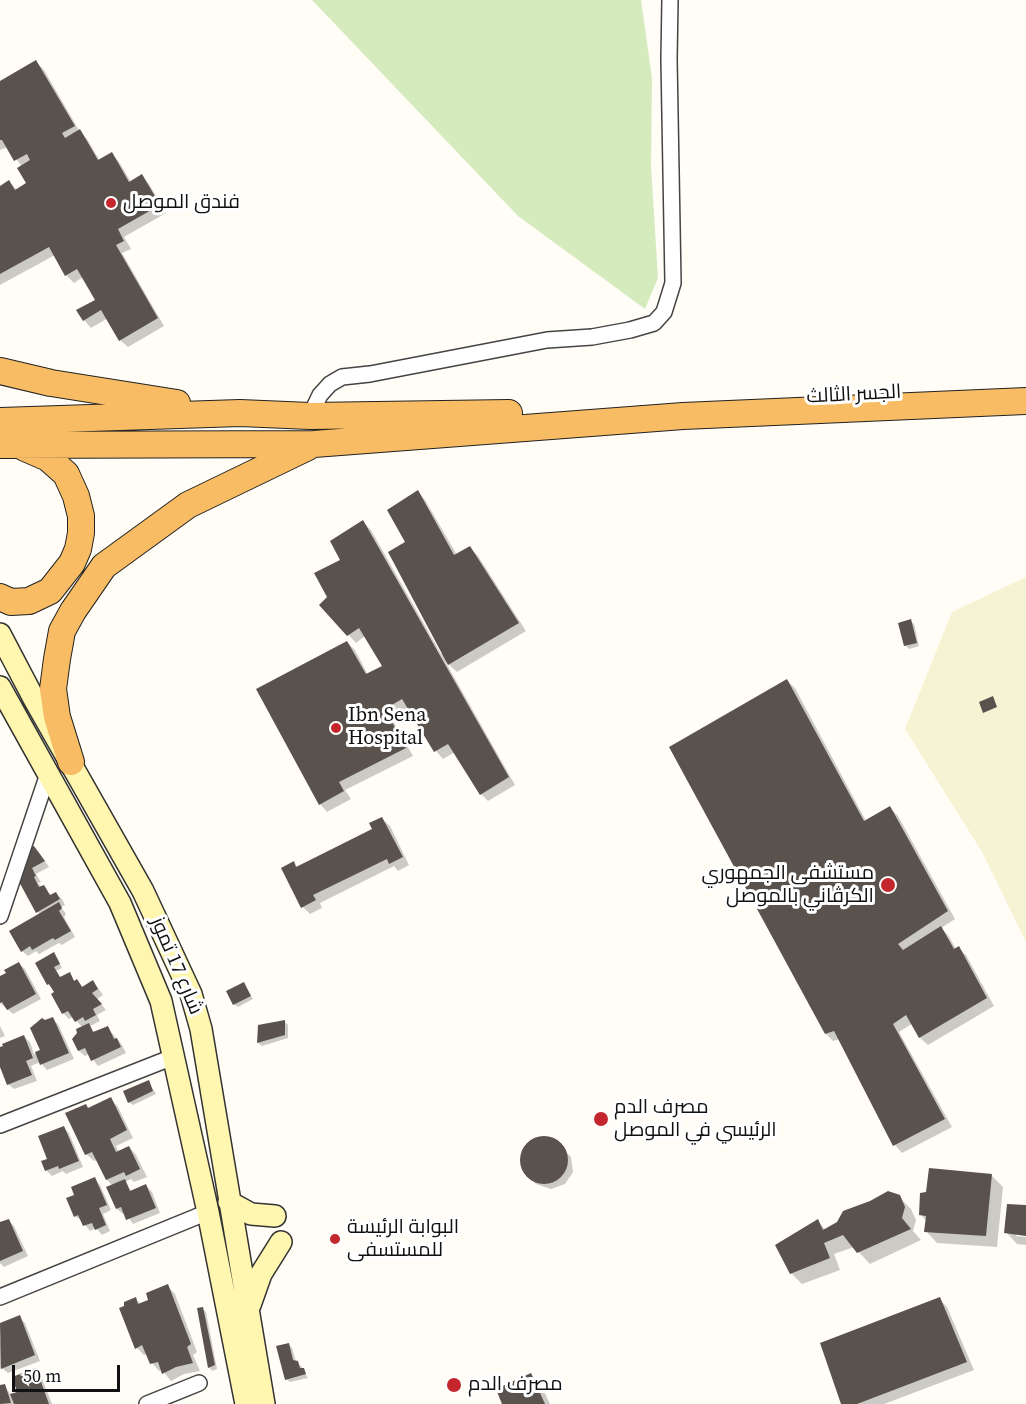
<!DOCTYPE html>
<meta charset="utf-8">
<style>
body{margin:0}
#map{position:relative;width:1026px;height:1404px;overflow:hidden;background:#fffdf5;font-family:"Source Serif 4",serif}
canvas{display:block}
.scale{position:absolute;left:12px;top:1365px;width:108px;height:27px;box-sizing:border-box;border:3px solid #111;border-top:0;padding-left:8px;font-size:18px;line-height:21px;white-space:nowrap;color:#111;-webkit-text-stroke:4px #fff;paint-order:stroke}
</style>
<div id="map">
<canvas width="1026" height="1404"></canvas>
<div class="scale">50 m</div>
</div>
<script>
const ctx = document.querySelector('canvas').getContext('2d');
ctx.lineJoin = 'round';
function fill(path, color) {
  ctx.fillStyle = color;
  ctx.fill(path, 'evenodd');
}
function toPath(rows) {
  const path = new Path2D();
  for (const r of rows) {
    if (r.length === 3) {
      path.moveTo(r[0] + r[2], r[1]);
      path.arc(r[0], r[1], r[2], 0, 2 * Math.PI);
      continue;
    }
    path.moveTo(r[0], r[1]);
    for (let i = 2; i < r.length; i += 2) path.lineTo(r[i], r[i + 1]);
  }
  return path;
}
function trace(path, color, width, dash) {
  ctx.strokeStyle = color;
  ctx.lineWidth = width;
  ctx.lineCap = dash ? 'butt' : 'round';
  ctx.setLineDash(dash || []);
  ctx.stroke(path);
}
function label(font, color, halo, rows, align = 'center') {
  ctx.font = font + ' "Source Serif 4",Cairo,serif';
  ctx.lineWidth = 6;
  ctx.setLineDash([]);
  ctx.textBaseline = 'middle';
  ctx.strokeStyle = halo;
  ctx.fillStyle = color;
  for (const [text, x, y, turn = 0] of rows) {
    ctx.save();
    ctx.translate(x, y);
    ctx.rotate((+turn || 0) * Math.PI / 180);
    ctx.textAlign = isNaN(turn) ? turn : align;
    if (halo) ctx.strokeText(text, 0, 0);
    ctx.fillText(text, 0, 0);
    ctx.restore();
  }
}
fill(toPath([
 [1026,577,1026,942,982,852,905,729,952,612]
]), '#f6f3d4');
fill(toPath([
 [312,0,641,0,652,78,651,167,658,278,645,309,518,216]
]), '#d5ebbd');
fill(toPath([
 [36,62,44,70,80,132,87,139,100,161,112,154,119,162,131,182,141,176,149,184,166,213,124,237,131,249,122,253,164,326,128,347,120,340,108,318,91,328,84,320,97,300,83,277,74,283,66,275,55,255,0,285,0,188,9,182,17,190,28,184,22,167,8,147,0,150,0,83],
 [418,492,425,500,457,555,470,548,478,556,526,631,457,672,445,661,515,785,488,801,481,794,455,752,443,759,436,751,409,707,391,717,413,756,345,790,351,799,327,812,320,804,347,642,355,650,368,675,384,666,365,636,356,643,321,605,329,598,342,561,363,522,371,530,441,654,443,652,407,542],
 [910,621,914,624,919,646,909,649,905,645],
 [787,681,795,688,866,821,890,808,898,816,955,919,941,928,948,935,956,949,958,948,966,955,994,1006,928,1045,920,1038,913,1023,899,1032,952,1127,902,1153,895,1145,840,1039,833,1041,826,1034],
 [382,819,390,826,409,865,398,871,394,866,320,903,322,908,310,914,303,907,294,863,298,868,374,830],
 [39,853,49,867,36,874,41,882,38,883,51,896,56,894,62,899,65,905,61,907,66,914,64,917,75,937,62,945,59,943,39,954,36,951,28,956,22,951,40,915,19,879],
 [57,957,62,968,56,971,60,979,69,974,75,982,77,981,83,987,93,982,98,988,103,995,97,999,106,1010,97,1015,100,1021,90,1026,95,1033,107,1027,122,1045,126,1053,98,1066,89,1054,85,1056,79,1051,74,1039,83,1028,73,1017,69,1019,64,1014,53,994,56,993,48,984,37,963],
 [19,964,25,969,41,999,13,1014,0,1003,0,978],
 [243,984,253,999,238,1007,234,1004],
 [52,1019,58,1024,74,1059,47,1070,40,1062,31,1066,37,1081,14,1089,8,1084,0,1063,0,1049,24,1037,30,1042,34,1054,42,1051,45,1022],
 [284,1021,288,1025,288,1038,262,1046,258,1043,259,1026],
 [0,1026,5,1036,0,1038],
 [148,1081,156,1094,133,1105,129,1102],
 [111,1099,118,1107,133,1138,116,1146,119,1152,129,1147,136,1155,147,1177,134,1182,131,1179,125,1182,132,1192,146,1186,152,1192,160,1213,133,1224,125,1213,123,1214,117,1209,108,1188,113,1186,107,1180,97,1160,94,1161,86,1154,89,1109],
 [64,1128,69,1133,83,1167,66,1174,63,1171,52,1176,46,1170,49,1160],
 [548,1138,554,1140,571,1157,573,1172,565,1184,551,1189,536,1184,530,1178,525,1172,522,1158,524,1151,533,1141],
 [991,1175,1003,1187,997,1247,937,1243,926,1231,927,1221,920,1214],
 [94,1179,100,1185,111,1210,103,1214,110,1231,102,1235,96,1228,90,1231,82,1221,75,1216],
 [899,1197,911,1209,916,1220,913,1231,921,1240,870,1264,854,1247,834,1254,840,1270,802,1284,791,1273,817,1221,826,1230],
 [1026,1206,1026,1234,1016,1233,1016,1236,1026,1237,1026,1245,1017,1244,1006,1232],
 [8,1220,14,1226,28,1256,4,1267,0,1263,0,1222],
 [167,1286,175,1294,197,1352,193,1355,200,1371,184,1374,171,1381,162,1370,159,1371,152,1363,147,1354,144,1355,137,1348,135,1299,141,1304,149,1301],
 [939,1299,947,1307,974,1370,884,1404,843,1404],
 [203,1309,206,1312,217,1369,212,1371,209,1367],
 [19,1317,25,1323,40,1361,8,1373,2,1368,0,1369,0,1341,2,1340,0,1324],
 [288,1344,292,1348,296,1362,301,1366,308,1378,290,1382,286,1379],
 [36,1370,41,1376,52,1404,0,1404,0,1387,4,1385,11,1395,19,1392],
 [531,1375,542,1387,550,1404,504,1404]
]), '#0003');
fill(toPath([
 [36,60,75,126,62,133,65,138,80,129,98,160,112,152,129,182,142,174,160,205,118,229,124,241,116,245,158,318,119,341,101,310,83,321,76,310,95,300,77,269,65,276,49,247,0,274,0,186,9,180,15,190,26,183,17,168,30,160,27,154,14,161,2,140,0,140,0,81],
 [418,490,454,555,470,546,519,623,448,665,388,552,405,542,387,510],
 [363,520,509,777,480,795,448,744,434,752,402,699,385,709,406,748,339,782,344,791,319,805,256,689,347,641,366,674,382,666,359,628,347,636,319,605,327,597,314,573,340,560,330,541],
 [911,619,917,643,904,646,898,623],
 [787,679,864,821,890,806,948,911,898,944,903,950,941,926,954,949,959,946,987,998,919,1038,906,1015,893,1024,945,1119,893,1146,834,1031,825,1034,669,747],
 [993,696,997,707,983,713,979,702],
 [382,817,403,857,389,864,387,859,313,895,316,900,301,908,281,868,294,861,296,867,372,829,369,823],
 [34,846,45,861,32,868,36,876,34,877,39,887,44,885,50,895,56,892,60,899,36,913,17,878,23,851],
 [59,902,62,908,59,911,71,931,55,940,53,938,32,950,30,946,21,952,9,931],
 [54,952,60,964,54,967,60,977,70,972,74,981,77,979,82,987,93,980,98,989,92,993,102,1004,93,1009,96,1015,85,1021,83,1017,75,1022,68,1011,62,1014,51,994,54,992,49,984,47,985,35,963],
 [19,962,36,994,7,1010,2,1002,0,1003,0,976,6,973,4,970],
 [244,982,251,996,233,1005,226,991],
 [53,1017,69,1053,40,1065,35,1052,40,1050,30,1028,42,1018,45,1020],
 [285,1020,285,1035,257,1043,258,1025],
 [89,1023,93,1032,108,1026,114,1039,117,1038,121,1047,91,1061,85,1048,78,1051,72,1039,77,1033,76,1029],
 [24,1035,33,1058,26,1061,32,1075,7,1085,0,1067,0,1047,3,1046,2,1044],
 [149,1080,153,1091,128,1103,123,1091],
 [111,1097,127,1130,110,1139,116,1152,129,1146,140,1169,126,1176,124,1172,106,1180,92,1152,85,1155,65,1113,86,1104,88,1108],
 [64,1126,79,1161,59,1169,58,1166,45,1171,41,1161,47,1159,38,1136],
 [544,1160,24],
 [929,1168,992,1174,986,1236,924,1232,926,1216,919,1215,920,1193,926,1192],
 [95,1177,107,1205,99,1208,106,1225,95,1230,92,1223,83,1226,78,1215,74,1217,66,1198,74,1195,71,1187],
 [125,1179,130,1191,146,1184,156,1208,126,1220,121,1207,116,1209,106,1187],
 [888,1191,900,1195,905,1207,902,1218,911,1229,857,1253,843,1235,824,1243,830,1258,790,1274,775,1245,818,1219,823,1230,837,1222,843,1211,870,1201],
 [1007,1204,1026,1205,1026,1236,1004,1233],
 [9,1219,23,1251,0,1261,0,1222],
 [168,1284,191,1344,187,1347,193,1363,176,1367,162,1374,158,1362,150,1364,142,1345,135,1349,119,1308,124,1306,124,1302,136,1297,138,1304,148,1300,146,1293],
 [940,1297,967,1362,857,1404,841,1404,820,1343],
 [203,1307,215,1365,208,1368,197,1308],
 [20,1315,35,1355,1,1369,0,1323],
 [289,1343,293,1360,298,1361,300,1368,304,1368,306,1374,285,1380,276,1346],
 [36,1368,49,1404,14,1404,10,1394,17,1392,12,1377],
 [531,1373,545,1404,502,1404,496,1389],
 [5,1384,11,1403,0,1404,0,1385]
]), '#5a524d');
const minor = toPath([
 [310,416,320,395,330,384,342,377,370,374,547,340,592,337,630,330,654,323,664,312,673,283,669,59,670,0],
 [0,916,48,774],
 [0,1125,173,1057],
 [0,1297,208,1212],
 [147,1404,199,1383]
]);
const secondary = toPath([
 [0,634,33,697,143,891,191,994,201,1029,264,1404],
 [0,687,120,903,161,1001,208,1212,246,1404],
 [229,1202,251,1214,275,1216],
 [250,1305,261,1274,281,1242]
]);
const trunk = toPath([
 [0,371,51,383,177,403],
 [0,421,240,413,310,416,509,413],
 [0,445,314,444,683,416,1026,401],
 [0,597,11,602,29,601,50,591,72,563,78,549,81,533,81,516,76,496,66,474,48,458,25,448],
 [71,762,57,717,53,689,57,659,62,631,73,611,104,566,188,505,308,447]
]);
trace(minor, '#444', 18);
trace(secondary, '#333', 24);
trace(trunk, '#222', 28);
trace(minor, '#fff', 15);
trace(secondary, '#fff6b0', 21);
trace(trunk, '#f7bc64', 26);
for (const [x, y, r, color] of [
 [111,203,6,"#c4262e"],
 [336,728,6,"#c4262e"],
 [888,885,8,"#c4262e"],
 [601,1119,8,"#c4262e"],
 [335,1239,6,"#c4262e"],
 [454,1385,8,"#c4262e"]
]) {
  const dot = new Path2D();
  dot.arc(x, y, r, 0, 2 * Math.PI);
  ctx.fillStyle = color;
  ctx.fill(dot);
  trace(dot, '#fff', 2);
}
label('20px', '#111', '#fff', [
 ["فندق الموصل",123,203],
 ["Ibn Sena",348,716],
 ["Hospital",348,739],
 ["مستشفى الجمهوري",874,874,"right"],
 ["الكرڤاني بالموصل",874,897,"right"],
 ["مصرف الدم",614,1108],
 ["الرئيسي في الموصل",614,1131],
 ["البوابة الرئيسة",347,1228],
 ["للمستسفى",347,1251],
 ["مصرف الدم",468,1385]
], 'left');
label('20px', '#111', '#fff', [
 ["الجسر الثالث",854,395,-3],
 ["شارع 17 تموز",176,966,67]
]);
</script>
